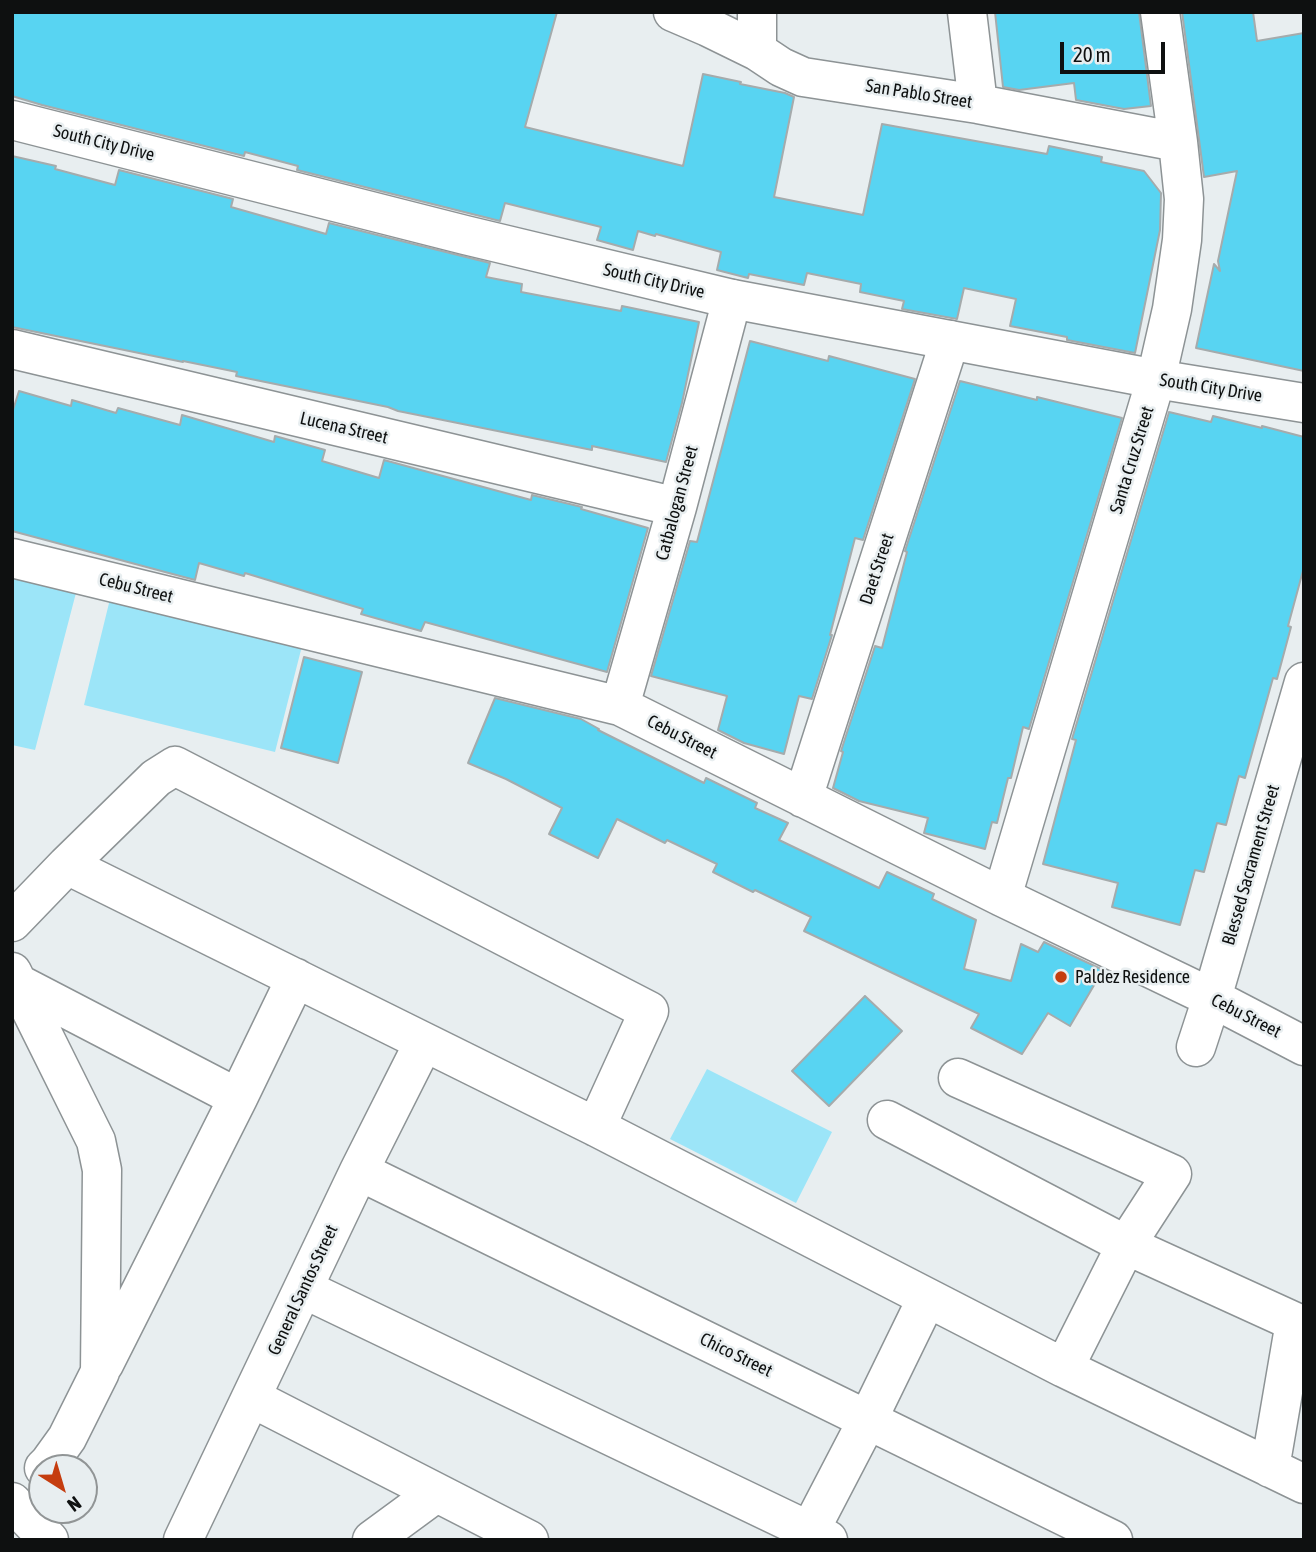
<!DOCTYPE html>
<style>
body{margin:0}
#map{position:relative;width:1316px;height:1552px;overflow:hidden;background:#e8eef0;font-family:"Asap Condensed",sans-serif}
canvas{display:block}
.frame{position:absolute;inset:0;border:14px solid #0e1010;pointer-events:none}
.north{position:absolute;left:28px;top:1454px;width:70px;height:70px;box-sizing:border-box;background:#e8eef0;border:2px solid #919596;border-radius:50%;rotate:143deg;font-size:19px;font-weight:700;line-height:28px;text-align:center;color:#0e1010}
.north::after{content:'';display:block;margin:auto;width:24px;height:32px;background:#c53d0f;clip-path:polygon(50% 0,100% 100%,50% 72%,0 100%)}
.scale{position:absolute;left:1060px;top:42px;width:105px;height:32px;box-sizing:border-box;border:4px solid #0e1010;border-top:0;padding-left:9px;font-size:21px;line-height:24px;white-space:nowrap;color:#0e1010;-webkit-text-stroke:5px #e8eef0;paint-order:stroke}
</style>
<div id="map">
<canvas width="1316" height="1552"></canvas>
<div class="frame"></div>
<div class="north">N</div>
<div class="scale">20 m</div>
</div>
<script>
const ctx = document.querySelector('canvas').getContext('2d');
ctx.lineJoin = 'round';
function fill(path, color) {
  ctx.fillStyle = color;
  ctx.fill(path, 'evenodd');
}
function toPath(rows) {
  const path = new Path2D();
  for (const r of rows) {
    path.moveTo(r[0], r[1]);
    for (let i = 2; i < r.length; i += 2) path.lineTo(r[i], r[i + 1]);
  }
  return path;
}
function trace(path, color, width, dash) {
  ctx.strokeStyle = color;
  ctx.lineWidth = width;
  ctx.lineCap = dash ? 'butt' : 'round';
  ctx.setLineDash(dash || []);
  ctx.stroke(path);
}
function label(font, color, halo, rows, align = 'center') {
  ctx.font = font + ' "Asap Condensed",sans-serif';
  ctx.lineWidth = 5;
  ctx.setLineDash([]);
  ctx.textBaseline = 'middle';
  ctx.strokeStyle = halo;
  ctx.fillStyle = color;
  for (const [text, x, y, turn = 0] of rows) {
    ctx.save();
    ctx.translate(x, y);
    ctx.rotate((+turn || 0) * Math.PI / 180);
    ctx.textAlign = isNaN(turn) ? turn : align;
    if (halo) ctx.strokeText(text, 0, 0);
    ctx.fillText(text, 0, 0);
    ctx.restore();
  }
}
fill(toPath([
 [12,573,77,589,35,750,12,745],
 [111,595,303,642,275,752,84,705],
 [707,1069,832,1132,796,1203,670,1139]
]), '#9ce5f8');
const building = toPath([
 [12,12,557,12,525,127,683,166,703,74,741,82,740,84,785,93,794,97,774,197,863,215,882,124,1047,154,1049,146,1102,157,1101,162,1144,171,1161,193,1160,230,1135,353,1067,340,1067,337,1010,326,1016,299,964,288,957,319,902,309,904,301,860,292,861,284,807,273,804,285,749,274,748,278,717,270,721,252,656,234,655,236,638,231,633,250,597,240,601,227,505,203,500,221,297,170,298,166,245,152,244,156,42,105,12,96,12,12],
 [995,12,1139,12,1151,106,1124,109,1076,100,1074,83,1019,90,1003,87,995,12],
 [1182,12,1253,12,1257,41,1304,33,1304,371,1196,348,1214,264,1220,271,1218,261,1237,171,1204,177,1182,12],
 [12,156,56,166,55,169,115,185,119,170,233,199,231,207,326,234,329,223,490,263,486,277,522,284,521,292,621,311,622,306,699,322,682,403,666,462,592,446,592,450,398,411,388,407,236,376,237,372,183,361,183,362,12,327,12,156],
 [750,341,828,361,829,356,915,379,863,540,855,538,830,635,832,635,812,699,799,696,784,754,744,743,718,730,727,696,651,676,690,541,697,542,750,341],
 [960,381,1037,400,1037,397,1122,418,1029,729,1023,727,1011,778,1008,778,997,823,992,822,985,849,924,833,928,818,859,801,833,788,843,752,841,751,875,646,882,648,907,552,905,551,960,381],
 [19,391,71,406,72,400,116,413,118,408,180,425,182,415,274,442,275,436,325,450,322,461,379,478,384,460,531,500,532,495,582,507,581,509,648,528,607,672,425,622,421,631,361,614,363,609,245,573,244,576,199,563,195,580,12,531,12,413,19,391],
 [1169,412,1211,422,1213,416,1262,428,1262,426,1304,437,1304,567,1288,626,1291,627,1277,679,1273,678,1245,778,1239,776,1226,825,1217,823,1204,872,1195,870,1180,925,1112,907,1118,883,1043,864,1076,740,1072,739,1169,412],
 [304,657,362,672,338,763,281,748,304,657],
 [495,698,581,719,599,729,598,730,704,783,706,778,757,803,755,808,788,823,779,840,879,888,887,872,934,894,932,899,976,920,964,969,1011,981,1021,944,1038,952,1044,942,1103,970,1070,1026,1048,1013,1022,1054,971,1028,979,1014,804,931,811,917,755,890,753,892,713,872,717,864,667,840,665,843,617,819,598,858,549,834,562,808,506,779,468,763,495,698],
 [865,996,902,1031,829,1106,792,1071,865,996]
]);
fill(building, '#58d4f2');
trace(building, '#a5abac', 2);
const street = toPath([
 [673,12,708,27,757,51,781,67,803,77,978,104,1178,142],
 [967,12,978,104],
 [757,51,757,12],
 [12,349,677,507],
 [12,558,620,706,1002,897,1212,998,1304,1046],
 [620,706,677,507,732,299],
 [803,798,950,340],
 [67,865,596,1127,1064,1368,1304,1484],
 [1002,897,1156,379,1172,309,1182,240,1184,199,1178,142,1160,12],
 [12,922,67,865,156,778,175,766,649,1011,596,1127],
 [12,972,96,1141,102,1170,100,1372,67,1438,49,1463,44,1468],
 [17,983,238,1098],
 [1196,1047,1212,998,1304,682],
 [958,1078,1172,1174,1126,1245,1064,1368],
 [887,1120,1126,1245,1295,1322,1270,1468],
 [359,1171,1113,1540],
 [304,1289,828,1540],
 [104,1364,238,1098,296,978],
 [252,1398,529,1540],
 [12,1502,49,1540],
 [183,1540,359,1171,424,1042],
 [372,1540,436,1493],
 [805,1540,868,1419,927,1298]
]);
const secondary = toPath([
 [12,120,465,235,732,299,1156,379,1304,403]
]);
trace(street, '#8d9395', 41);
trace(secondary, '#8d9395', 41);
trace(street, '#fff', 38);
trace(secondary, '#fff', 38);
for (const [x, y, r, color] of [
 [1061,977,7,"#c53d0f"]
]) {
  const dot = new Path2D();
  dot.arc(x, y, r, 0, 2 * Math.PI);
  ctx.fillStyle = color;
  ctx.fill(dot);
  trace(dot, '#e8eef0', 2.5);
}
label('18px', '#0e1010', '#e8eef0', [
 ["San Pablo Street",919,94,9],
 ["South City Drive",104,143,14],
 ["South City Drive",654,281,13],
 ["South City Drive",1211,388,9],
 ["Lucena Street",344,428,13],
 ["Santa Cruz Street",1132,460,-73],
 ["Catbalogan Street",677,503,-75],
 ["Daet Street",877,569,-72],
 ["Cebu Street",136,588,14],
 ["Cebu Street",682,737,27],
 ["Blessed Sacrament Street",1251,865,-74],
 ["Cebu Street",1246,1016,27],
 ["General Santos Street",303,1290,-65],
 ["Chico Street",736,1355,26]
]);
label('18px', '#0e1010', '#e8eef0', [
 ["Paldez Residence",1075,977]
], 'left');
</script>
